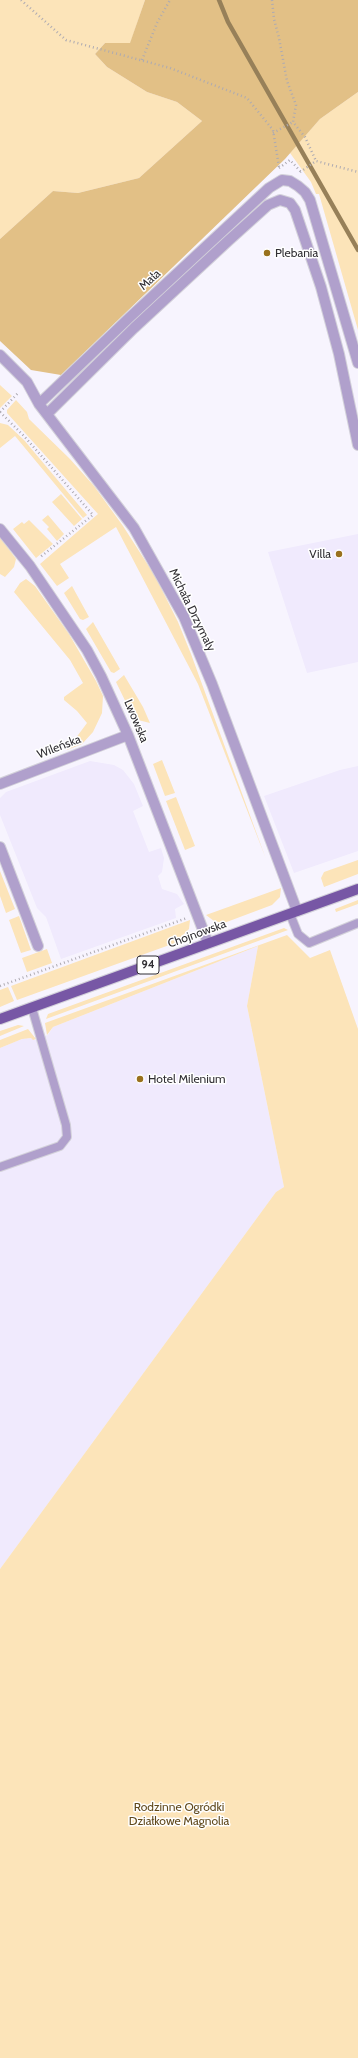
<!DOCTYPE html>
<meta charset="utf-8">
<style>
body{margin:0}
canvas{display:block;background:#f7f4fe}
</style>
<canvas width="358" height="2058"></canvas>
<script>
const ctx = document.querySelector('canvas').getContext('2d');
ctx.lineJoin = 'round';
function fill(path, color) {
  ctx.fillStyle = color;
  ctx.fill(path, 'evenodd');
}
function toPath(rows) {
  const path = new Path2D();
  for (const r of rows) {
    path.moveTo(r[0], r[1]);
    for (let i = 2; i < r.length; i += 2) path.lineTo(r[i], r[i + 1]);
  }
  return path;
}
function trace(path, color, width, dash) {
  ctx.strokeStyle = color;
  ctx.lineWidth = width;
  ctx.lineCap = dash ? 'butt' : 'round';
  ctx.setLineDash(dash || []);
  ctx.stroke(path);
}
function label(font, color, halo, rows, align = 'center') {
  ctx.font = font + ' Cabin,sans-serif';
  ctx.lineWidth = 3;
  ctx.setLineDash([]);
  ctx.textBaseline = 'middle';
  ctx.strokeStyle = halo;
  ctx.fillStyle = color;
  for (const [text, x, y, turn = 0] of rows) {
    ctx.save();
    ctx.translate(x, y);
    ctx.rotate((+turn || 0) * Math.PI / 180);
    ctx.textAlign = isNaN(turn) ? turn : align;
    if (halo) ctx.strokeText(text, 0, 0);
    ctx.fillText(text, 0, 0);
    ctx.restore();
  }
}
fill(toPath([
 [358,534,358,662,307,673,268,552],
 [90,761,114,765,123,770,134,784,143,806,133,811,149,852,161,848,164,858,162,872,158,876,162,889,177,894,184,904,175,909,176,918,61,959,46,917,37,908,0,815,0,798,6,792],
 [358,766,358,851,294,873,264,796,340,770],
 [258,946,247,1006,284,1187,276,1192,0,1569,0,1048,22,1039,31,1038,34,1040,48,1035,53,1027]
]), '#f0eafd');
fill(toPath([
 [0,0,145,0,130,44,105,43,95,54,107,67,147,92,177,102,202,121,139,178,78,193,53,191,0,239],
 [358,92,358,330,319,194,316,194,311,182,290,153,320,119],
 [0,385,12,396,0,408],
 [16,400,27,412,29,419,70,459,94,486,123,526,155,576,178,622,191,654,266,859,198,684,116,527,60,564,69,578,57,586,40,564,98,514,7,413,7,410],
 [0,423,8,425,24,440,87,515,83,518,15,436,0,448],
 [61,494,82,519,74,526,52,502],
 [48,515,64,534,57,541,47,529,49,527,42,520],
 [29,520,53,544,36,558,13,529,22,522,24,524],
 [0,537,16,559,14,567,5,577,0,574],
 [26,579,35,586,69,634,96,681,103,696,102,713,93,732,82,744,67,750,87,723,77,711,64,700,64,697,83,683,70,660,14,592,20,583],
 [72,586,89,617,83,620,80,619,64,593],
 [93,622,120,669,114,673,111,672,86,629],
 [124,675,143,707,150,723,134,719,116,682],
 [162,760,175,793,165,796,153,764],
 [176,797,195,846,185,850,166,801],
 [358,860,358,874,324,887,321,878,324,872],
 [0,871,15,909,6,913,0,896],
 [281,888,280,897,272,905,224,923,214,921,206,915],
 [358,900,358,904,336,912,335,909],
 [19,916,31,950,21,953,9,920],
 [190,920,189,929,175,943,17,1000,11,986],
 [284,928,288,930,46,1019,48,1014],
 [287,935,310,958,330,950,358,1029,358,2058,0,2058,0,1569,276,1192,284,1187,247,1006,258,946,53,1027,47,1035,45,1023],
 [47,949,52,963,27,972,22,958],
 [8,987,14,1001,0,1007,0,990],
 [18,1025,24,1026,0,1036,0,1031],
 [28,1029,36,1039,33,1040,31,1038,22,1039,0,1048,0,1040]
]), '#fce4b9');
fill(toPath([
 [145,0,358,0,358,92,320,119,285,159,61,375,31,370,0,341,0,239,53,191,78,193,139,178,202,121,177,102,147,92,107,67,95,54,105,43,130,43]
]), '#e2c086');
trace(toPath([
 [219,0,228,22,358,250]
]), '#978059', 4.5);
const service = toPath([
 [290,914,298,934,309,943,358,923],
 [0,1167,60,1146,67,1137,66,1125,32,1008]
]);
const minor = toPath([
 [0,355,27,382,39,404,134,528,184,617,212,684,297,911],
 [39,404,130,317,269,188,282,180,290,181,298,186,305,192,310,200,358,363],
 [47,414,134,328,228,241,268,205,280,200,290,203,295,210,321,287,339,354,358,445],
 [0,529,30,566,87,650,101,676,128,735,208,943],
 [0,784,128,735],
 [0,847,38,946]
]);
const primary = toPath([
 [0,1019,358,889]
]);
trace(service, '#d3d1da', 10);
trace(minor, '#d3d1da', 12);
trace(primary, '#d3d1da', 12);
trace(toPath([
 [21,0,66,40,170,68,247,98,273,130,279,167],
 [272,0,274,19,279,38,287,81,296,105,293,122,305,137,316,161],
 [142,60,157,23,170,0],
 [273,133,293,122],
 [279,168,290,160,301,172],
 [300,172,316,161,358,172],
 [0,412,24,436,93,515,39,558],
 [0,412,19,392],
 [0,986,187,918]
]), '#adaab2', 2.5, [1, 3]);
trace(service, '#b0a0cc', 8);
trace(minor, '#b0a0cc', 10);
trace(primary, '#7757a5', 10);
for (const [x, y, r, color] of [
 [267,253,4,"#99711d"],
 [339,554,4,"#99711d"],
 [140,1079,4,"#99711d"]
]) {
  const dot = new Path2D();
  dot.arc(x, y, r, 0, 2 * Math.PI);
  ctx.fillStyle = color;
  ctx.fill(dot);
  trace(dot, '#fff', 1.5);
}
for (const [x, y, w] of [
 [148,965,22]
]) {
  const box = new Path2D();
  box.roundRect(x - w / 2, y - 9, w, 18, 3);
  ctx.fillStyle = '#fff';
  ctx.fill(box);
  trace(box, '#312f34', 1);
}
label('bold 11px', '#312f34', null, [
 ["94",148,965]
]);
label('12px', '#312f34', '#fff', [
 ["Plebania",275,253],
 ["Villa",331,554,"right"],
 ["Hotel Milenium",148,1079]
], 'left');
label('12px', '#312f34', '#fff', [
 ["Mała",150,280,-42],
 ["Michała Drzymały",192,610,64],
 ["Lwowska",136,721,67],
 ["Wileńska",59,747,-21],
 ["Chojnowska",197,934,-20]
]);
label('12px', '#60491c', '#fff', [
 ["Rodzinne Ogródki",179,1807],
 ["Działkowe Magnolia",179,1821]
]);
</script>
